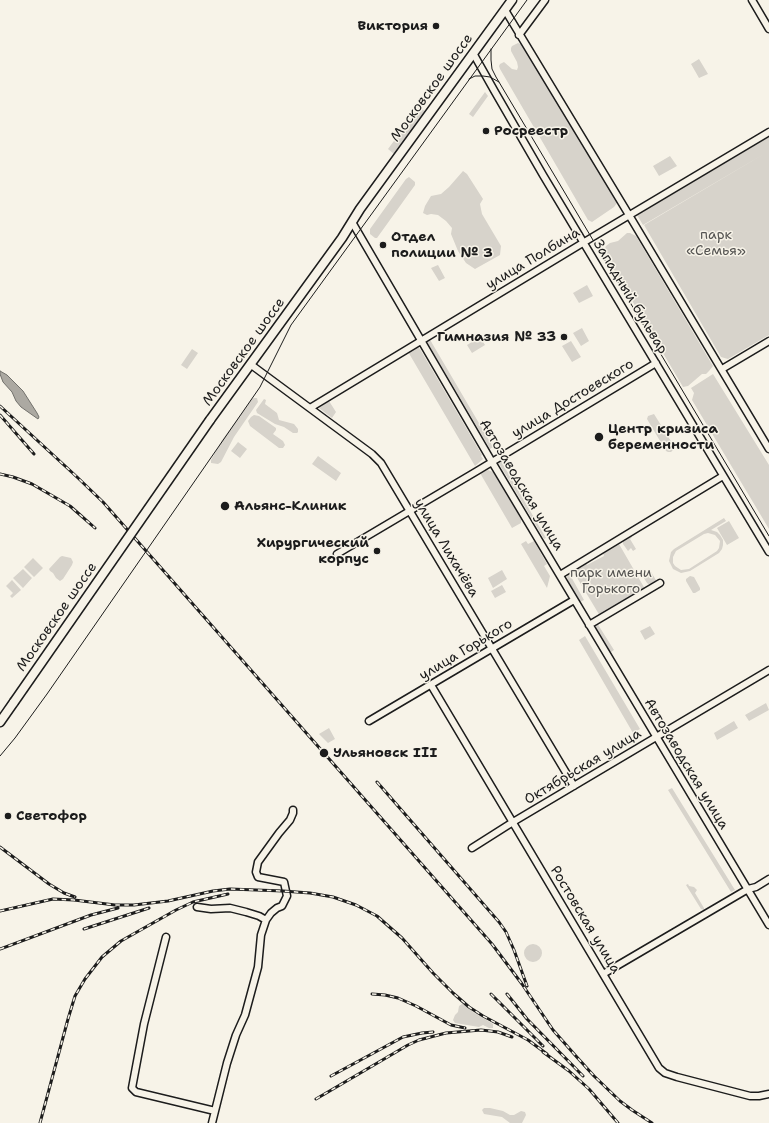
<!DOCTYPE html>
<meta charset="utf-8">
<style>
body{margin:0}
canvas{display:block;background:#f7f3e8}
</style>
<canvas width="769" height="1123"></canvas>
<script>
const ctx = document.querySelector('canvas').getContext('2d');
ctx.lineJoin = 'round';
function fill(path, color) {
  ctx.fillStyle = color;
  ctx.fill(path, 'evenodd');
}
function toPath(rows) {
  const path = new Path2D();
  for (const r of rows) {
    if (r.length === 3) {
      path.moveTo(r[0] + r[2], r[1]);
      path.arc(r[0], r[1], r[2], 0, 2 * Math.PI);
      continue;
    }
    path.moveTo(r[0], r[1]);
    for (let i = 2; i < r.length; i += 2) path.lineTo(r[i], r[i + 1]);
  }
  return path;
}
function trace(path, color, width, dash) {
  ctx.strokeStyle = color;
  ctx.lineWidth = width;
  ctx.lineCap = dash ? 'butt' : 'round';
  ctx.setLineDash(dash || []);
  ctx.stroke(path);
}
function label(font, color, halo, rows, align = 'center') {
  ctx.font = font + ' "Shantell Sans",sans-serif';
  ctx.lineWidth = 3;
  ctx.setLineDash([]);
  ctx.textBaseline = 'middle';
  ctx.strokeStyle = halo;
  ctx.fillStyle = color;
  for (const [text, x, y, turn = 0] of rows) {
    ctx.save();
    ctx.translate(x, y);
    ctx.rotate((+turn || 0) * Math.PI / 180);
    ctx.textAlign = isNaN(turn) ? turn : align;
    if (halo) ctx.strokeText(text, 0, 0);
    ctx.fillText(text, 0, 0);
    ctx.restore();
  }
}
fill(toPath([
 [518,43,523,45,617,201,617,203,614,207,592,222,588,220,500,69,499,66,500,64,504,62,512,69,517,70,518,67,517,62,511,51,511,48,512,46],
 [699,59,708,74,699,78,691,64],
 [485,92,488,96,473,117,469,114],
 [419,107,425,111,394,154,388,149],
 [769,137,769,151,643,225,637,215],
 [769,151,769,335,728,359,721,357,644,225],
 [670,156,677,166,659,176,653,166],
 [463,171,467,174,483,199,480,204,482,214,501,246,500,255,475,269,466,263,458,251,451,234,452,228,446,221,438,215,431,214,427,215,423,213,425,206,431,196,441,194,449,187],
 [409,177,415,182,415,185,377,238,375,238,370,234,370,229,406,179],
 [627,233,630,233,636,236,713,366,709,371,706,374,702,374,688,386,683,387,604,253,604,250,606,246,610,243,618,241],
 [438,265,445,278,439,281,431,268],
 [587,285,593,296,579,303,573,293],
 [582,328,589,341,581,346,573,333],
 [480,337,485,345,472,353,467,345],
 [429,338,493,447,490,449,426,340],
 [571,341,581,357,572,362,562,346],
 [417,346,420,349,482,455,481,456,483,459,475,466,407,350],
 [192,349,198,353,187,369,181,365],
 [713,374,769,465,769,529,692,400,694,393,691,388],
 [254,398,257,398,258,402,234,437,221,462,218,464,211,463,211,460,222,440,252,399],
 [264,399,266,400,265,404,277,413,279,420,294,424,298,429,298,432,297,433,293,433,284,427,275,424,257,413,256,410],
 [329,401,336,412,332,418,319,408],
 [654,414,674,446,674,449,671,452,668,452,666,451,647,419,648,416],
 [254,415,259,416,276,428,276,430,273,434,283,441,285,445,283,448,279,448,250,426,248,421,251,417],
 [238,442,247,449,240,458,231,451],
 [318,456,341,473,336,481,312,464],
 [501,461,546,538,544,539,498,462],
 [488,470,493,472,521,519,521,523,512,528,480,473],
 [724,518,726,521,711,530,717,532,720,535,723,540,723,545,722,549,719,553,690,571,681,573,673,569,669,561,671,552,674,549],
 [708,533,715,535,720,541,719,548,717,551,689,569,681,570,675,566,673,563,673,557,676,551,704,534],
 [729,521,739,538,727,545,717,528],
 [628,536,630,535,632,537,630,539,636,549,633,551,631,548,628,551,623,544,623,541,628,538],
 [526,541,528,544,534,541,547,564,544,566,550,576,547,588,521,544],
 [619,544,645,589,600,616,573,571,586,563,587,565,604,556,603,553],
 [62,556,71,558,73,562,72,565,63,579,60,581,56,578,53,573,50,571,49,569,60,557],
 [33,558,43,568,34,577,24,567],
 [23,569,32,578,23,588,13,578],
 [502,570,507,579,493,588,488,578],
 [650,570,657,582,651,586,647,583,642,575],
 [569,573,584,600,580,602,568,581,567,577],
 [690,576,694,577,700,588,700,590,695,593,693,593,686,581,686,579],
 [12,580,21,590,12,598,10,596,13,593,6,586],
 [502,585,506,592,495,598,491,591],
 [597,623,614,650,611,652,609,651,596,629,596,625],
 [650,626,655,634,645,640,640,631],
 [585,636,640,729,633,733,579,640],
 [766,703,769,710,749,721,745,715],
 [734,721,738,728,717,740,714,733],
 [329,728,335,739,328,743,319,734],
 [672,788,735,890,731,892,668,790],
 [688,884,689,886,694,887,697,890,695,893,704,908,704,910,701,909,686,885],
 [533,953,9],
 [462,1004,466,1005,473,1012,493,1024,493,1028,489,1028,483,1025,479,1027,455,1023,453,1020,455,1015,458,1012,459,1006],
 [484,1108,490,1108,503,1111,510,1115,514,1115,521,1111,525,1112,526,1115,522,1123,510,1123,502,1117,484,1114,482,1110]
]), '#d7d3cb');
const water = toPath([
 [0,371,7,375,23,391,37,413,39,417,38,419,21,407,16,401,12,392,3,382,0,374,0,371]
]);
fill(water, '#aca9a2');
trace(water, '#72716c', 1);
const minor = toPath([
 [752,0,769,29],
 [505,10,629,215,769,449],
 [519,35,545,0],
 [473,53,495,92,543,175,769,552],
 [352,222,492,462,769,925],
 [250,364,372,454,381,463,574,786],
 [722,369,769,341],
 [310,408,591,238,769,132],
 [337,554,477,471,656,363],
 [560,575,723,476],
 [589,625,660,583],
 [431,685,659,1068,665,1073,677,1077,750,1096,759,1096,769,1094],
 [369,721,574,600],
 [472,848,513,822,769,670],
 [197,907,211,909,230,908,246,912,259,916,266,920],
 [166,937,144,1024,132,1088,136,1092,215,1111],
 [603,974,748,889,756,887,769,879],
 [212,1123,227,1063,236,1035,245,1015,258,967,261,935,266,920,271,913,277,908,282,906,287,896,284,882,258,877,256,872,258,862,279,833,290,820,293,813,293,810]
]);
const major = toPath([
 [210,420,342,238,360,209,512,0],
 [0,722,14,702]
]);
trace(minor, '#1c1c1c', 9);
trace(major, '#1c1c1c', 11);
trace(minor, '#f7f3e8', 6);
trace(major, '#f7f3e8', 8);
trace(toPath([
 [491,49,491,60,492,69,496,77,769,536],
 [469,79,475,76,483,76,490,77,499,82],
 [0,756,15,738,47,694,260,387,291,325,527,0]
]), '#1c1c1c', 1);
const rail = toPath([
 [0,406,77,477,103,502,492,944,522,984,553,1030,575,1055,594,1076,620,1101,632,1110,652,1123],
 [0,415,34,454],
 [0,474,13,477,32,484,70,506,78,513,95,528],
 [377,782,499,922,506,932,514,950,527,986],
 [0,847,49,884,64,893,75,897],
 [0,911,53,899,74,900,115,905,134,905,168,901,213,891,230,889,283,891,310,893,333,897,356,905,377,916,402,938,433,973,453,993,469,1007,483,1016,528,1040,547,1054],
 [84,929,149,908],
 [0,949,91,915,118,908],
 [372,994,385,995,398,998,416,1006,451,1025,465,1028],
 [491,994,543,1046],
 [507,994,527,1019,583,1076],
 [543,1052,569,1071,589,1089,618,1123],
 [331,1076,403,1037,422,1033,433,1032],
 [316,1099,408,1045,419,1040,446,1033,481,1030,498,1032,512,1037],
 [40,1123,68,1019,75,996,85,979,102,957,121,941,176,910,193,902,228,894]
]);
trace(rail, '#1c1c1c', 3);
trace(rail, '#f7f3e8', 1.5, [4.5]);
const majorBridge = toPath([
 [14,702,210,420]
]);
trace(majorBridge, '#1c1c1c', 11, []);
trace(majorBridge, '#f7f3e8', 8);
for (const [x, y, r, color] of [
 [436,26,4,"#1c1c1c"],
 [486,131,4,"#1c1c1c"],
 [383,245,4,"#1c1c1c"],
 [564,337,4,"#1c1c1c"],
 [599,437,5,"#1c1c1c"],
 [225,506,5,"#1c1c1c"],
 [377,551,4,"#1c1c1c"],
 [324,753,5,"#1c1c1c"],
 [8,816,4,"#1c1c1c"]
]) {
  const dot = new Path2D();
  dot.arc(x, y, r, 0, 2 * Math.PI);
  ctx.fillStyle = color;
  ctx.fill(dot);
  trace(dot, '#f7f3e8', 1.5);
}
label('bold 14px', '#1c1c1c', '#f7f3e8', [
 ["Виктория",428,26,"right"],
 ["Росреестр",494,131],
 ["Отдел",391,237],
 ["полиции № 3",391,253],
 ["Гимназия № 33",556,337,"right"],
 ["Центр кризиса",608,429],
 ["беременности",608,445],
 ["Альянс-Клиник",234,506],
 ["Хирургический",369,543,"right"],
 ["корпус",369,559,"right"],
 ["Ульяновск III",333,753],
 ["Светофор",16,816]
], 'left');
label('14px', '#1c1c1c', '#f7f3e8', [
 ["Московское шоссе",432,88,-54],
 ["улица Полбина",533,259,-31],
 ["Западный бульвар",630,297,59],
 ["Московское шоссе",244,352,-54],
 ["улица Достоевского",573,399,-31],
 ["Автозаводская улица",521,485,59],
 ["улица Лихачёва",446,548,59],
 ["Московское шоссе",57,617,-55],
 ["улица Горького",466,650,-31],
 ["Автозаводская улица",686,764,59],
 ["Октябрьская улица",583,767,-31],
 ["Ростовская улица",585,920,59]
]);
label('14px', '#545351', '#f7f3e8', [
 ["парк",716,235],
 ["«Семья»",716,251],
 ["парк имени",611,573],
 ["Горького",611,589]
]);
</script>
